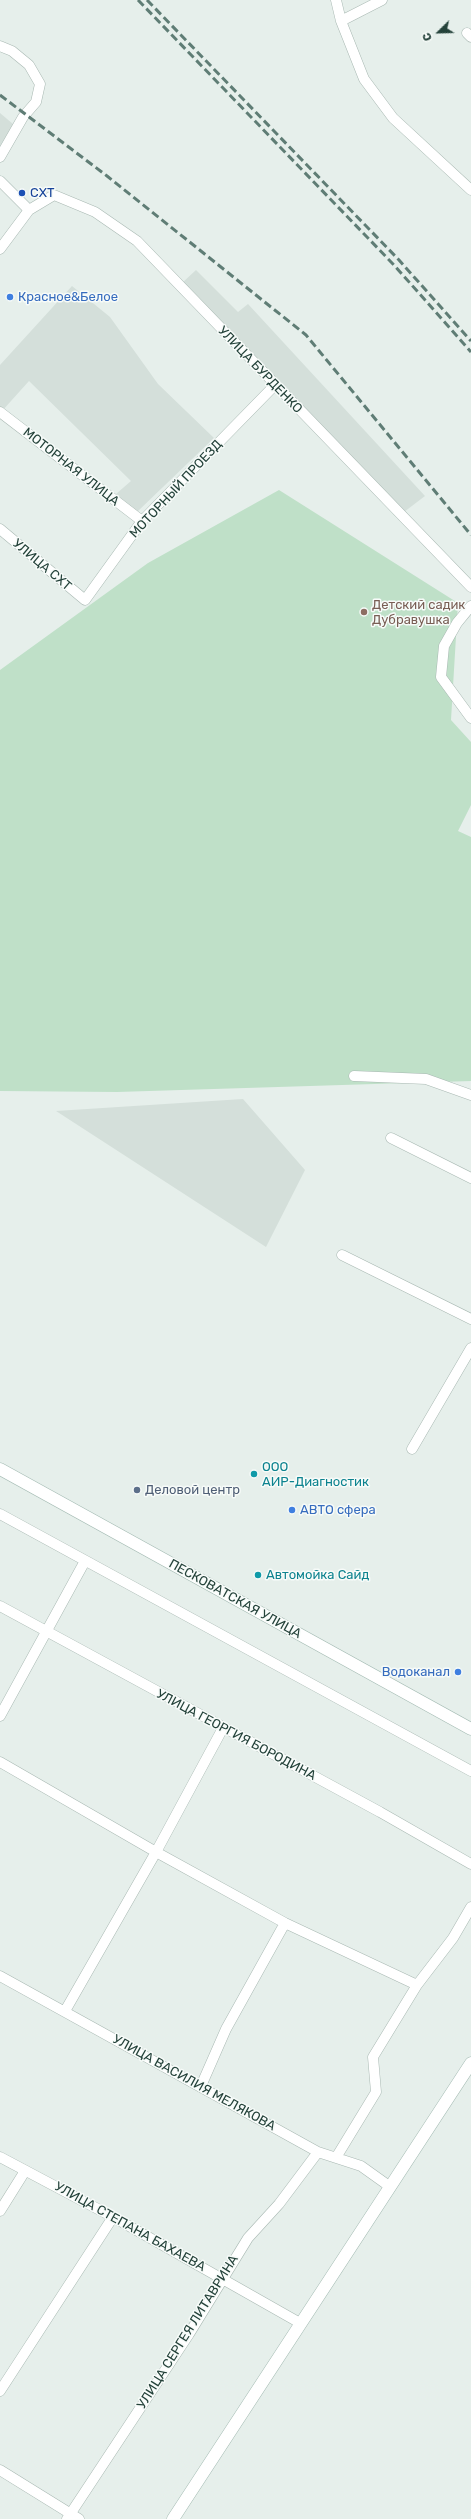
<!DOCTYPE html>
<meta charset="utf-8">
<style>
body{margin:0}
#map{position:relative;width:471px;height:2519px;overflow:hidden;background:#e6efeb;font-family:Rubik,sans-serif}
canvas{display:block}
.north{position:absolute;left:419px;top:12px;width:40px;height:40px;-webkit-text-stroke:3px #f7fbf9;paint-order:stroke;rotate:247deg;font-size:11px;font-weight:700;line-height:16px;text-align:center;color:#24423a}
.north::after{content:'';display:block;margin:auto;width:14px;height:18px;background:#24423a;clip-path:polygon(50% 0,100% 100%,50% 72%,0 100%)}
</style>
<div id="map">
<canvas width="471" height="2519"></canvas>
<div class="north">С</div>
</div>
<script>
const ctx = document.querySelector('canvas').getContext('2d');
ctx.lineJoin = 'round';
function fill(path, color) {
  ctx.fillStyle = color;
  ctx.fill(path, 'evenodd');
}
function toPath(rows) {
  const path = new Path2D();
  for (const r of rows) {
    path.moveTo(r[0], r[1]);
    for (let i = 2; i < r.length; i += 2) path.lineTo(r[i], r[i + 1]);
  }
  return path;
}
function trace(path, color, width, dash) {
  ctx.strokeStyle = color;
  ctx.lineWidth = width;
  ctx.lineCap = dash ? 'butt' : 'round';
  ctx.setLineDash(dash || []);
  ctx.stroke(path);
}
function label(font, color, halo, rows, align = 'center') {
  ctx.font = font + ' Rubik,sans-serif';
  ctx.lineWidth = 3;
  ctx.setLineDash([]);
  ctx.textBaseline = 'middle';
  ctx.strokeStyle = halo;
  ctx.fillStyle = color;
  for (const [text, x, y, turn = 0] of rows) {
    ctx.save();
    ctx.translate(x, y);
    ctx.rotate((+turn || 0) * Math.PI / 180);
    ctx.textAlign = isNaN(turn) ? turn : align;
    if (halo) ctx.strokeText(text, 0, 0);
    ctx.fillText(text, 0, 0);
    ctx.restore();
  }
}
fill(toPath([
 [0,113,13,124,0,146],
 [196,270,238,312,248,304,425,496,404,512,182,283],
 [72,286,110,317,158,384,214,438,137,512,116,494,131,481,29,381,2,411,0,409,0,365],
 [243,1099,305,1170,266,1247,56,1111]
]), '#d4dfda');
fill(toPath([
 [279,490,458,603,451,720,471,742,471,805,458,831,471,837,471,1081,117,1092,0,1091,0,670,148,563]
]), '#bfe0c8');
const street = toPath([
 [336,0,341,21,364,79,393,118,471,190],
 [341,21,382,0],
 [467,33,471,37],
 [0,46,12,51,29,65,40,84,36,102,23,117,0,157],
 [0,181,29,210],
 [0,249,29,210,54,195,95,212,137,241,471,587],
 [0,412,142,521],
 [0,529,85,600,142,521,275,385],
 [471,606,457,623,444,646,441,677,471,718],
 [354,1076,426,1079,471,1095],
 [391,1138,471,1178],
 [342,1255,471,1319],
 [412,1449,471,1348],
 [0,1514,471,1771],
 [0,1606,380,1812,471,1864],
 [0,1716,85,1561],
 [0,1762,156,1852,285,1923,417,1985],
 [0,1976,318,2152,361,2166,389,2186],
 [65,2011,156,1852,223,1728],
 [201,2086,226,2029,285,1923],
 [337,2156,376,2092,373,2057,417,1985,453,1938,471,1907],
 [0,2157,113,2217,300,2323],
 [0,2211,25,2171],
 [0,2391,113,2217],
 [0,2470,79,2519],
 [67,2519,189,2334,248,2238,279,2204,318,2152]
]);
const secondary = toPath([
 [0,1469,471,1729],
 [173,2519,471,2063]
]);
trace(street, '#a8b8b2', 11);
trace(secondary, '#a4bbb3', 13);
trace(street, '#fff', 10);
trace(secondary, '#fff', 12);
trace(toPath([
 [138,0,394,265,471,352],
 [147,0,399,260,471,341],
 [0,95,107,176,306,335,471,535]
]), '#5f7d75', 3, [8, 4]);
for (const [x, y, r, color] of [
 [22,193,4,"#1a4fb4"],
 [10,297,4,"#3f7fe0"],
 [364,612,4,"#8d6e63"],
 [254,1474,4,"#0f9aa8"],
 [137,1490,4,"#5c6f8a"],
 [292,1510,4,"#3f7fe0"],
 [258,1575,4,"#0f9aa8"],
 [458,1672,4,"#3f7fe0"]
]) {
  const dot = new Path2D();
  dot.arc(x, y, r, 0, 2 * Math.PI);
  ctx.fillStyle = color;
  ctx.fill(dot);
  trace(dot, '#f7fbf9', 1.5);
}
label('13px', '#164399', '#f7fbf9', [
 ["СХТ",30,193]
], 'left');
label('13px', '#366cbe', '#f7fbf9', [
 ["Красное&Белое",18,297],
 ["АВТО сфера",300,1510],
 ["Водоканал",450,1672,"right"]
], 'left');
label('13px', '#24423a', '#f7fbf9', [
 ["УЛИЦА БУРДЕНКО",260,370,46],
 ["МОТОРНАЯ УЛИЦА",71,467,38],
 ["МОТОРНЫЙ ПРОЕЗД",176,489,-47],
 ["УЛИЦА СХТ",42,565,40],
 ["ПЕСКОВАТСКАЯ УЛИЦА",235,1599,29],
 ["УЛИЦА ГЕОРГИЯ БОРОДИНА",236,1735,28],
 ["УЛИЦА ВАСИЛИЯ МЕЛЯКОВА",194,2083,29],
 ["УЛИЦА СТЕПАНА БАХАЕВА",130,2227,29],
 ["УЛИЦА СЕРГЕЯ ЛИТАВРИНА",188,2332,-58]
]);
label('13px', '#785e54', '#f7fbf9', [
 ["Детский садик",372,605],
 ["Дубравушка",372,620]
], 'left');
label('13px', '#0d838f', '#f7fbf9', [
 ["ООО",262,1467],
 ["АИР-Диагностик",262,1482],
 ["Автомойка Сайд",266,1575]
], 'left');
label('13px', '#4e5e75', '#f7fbf9', [
 ["Деловой центр",145,1490]
], 'left');
</script>
